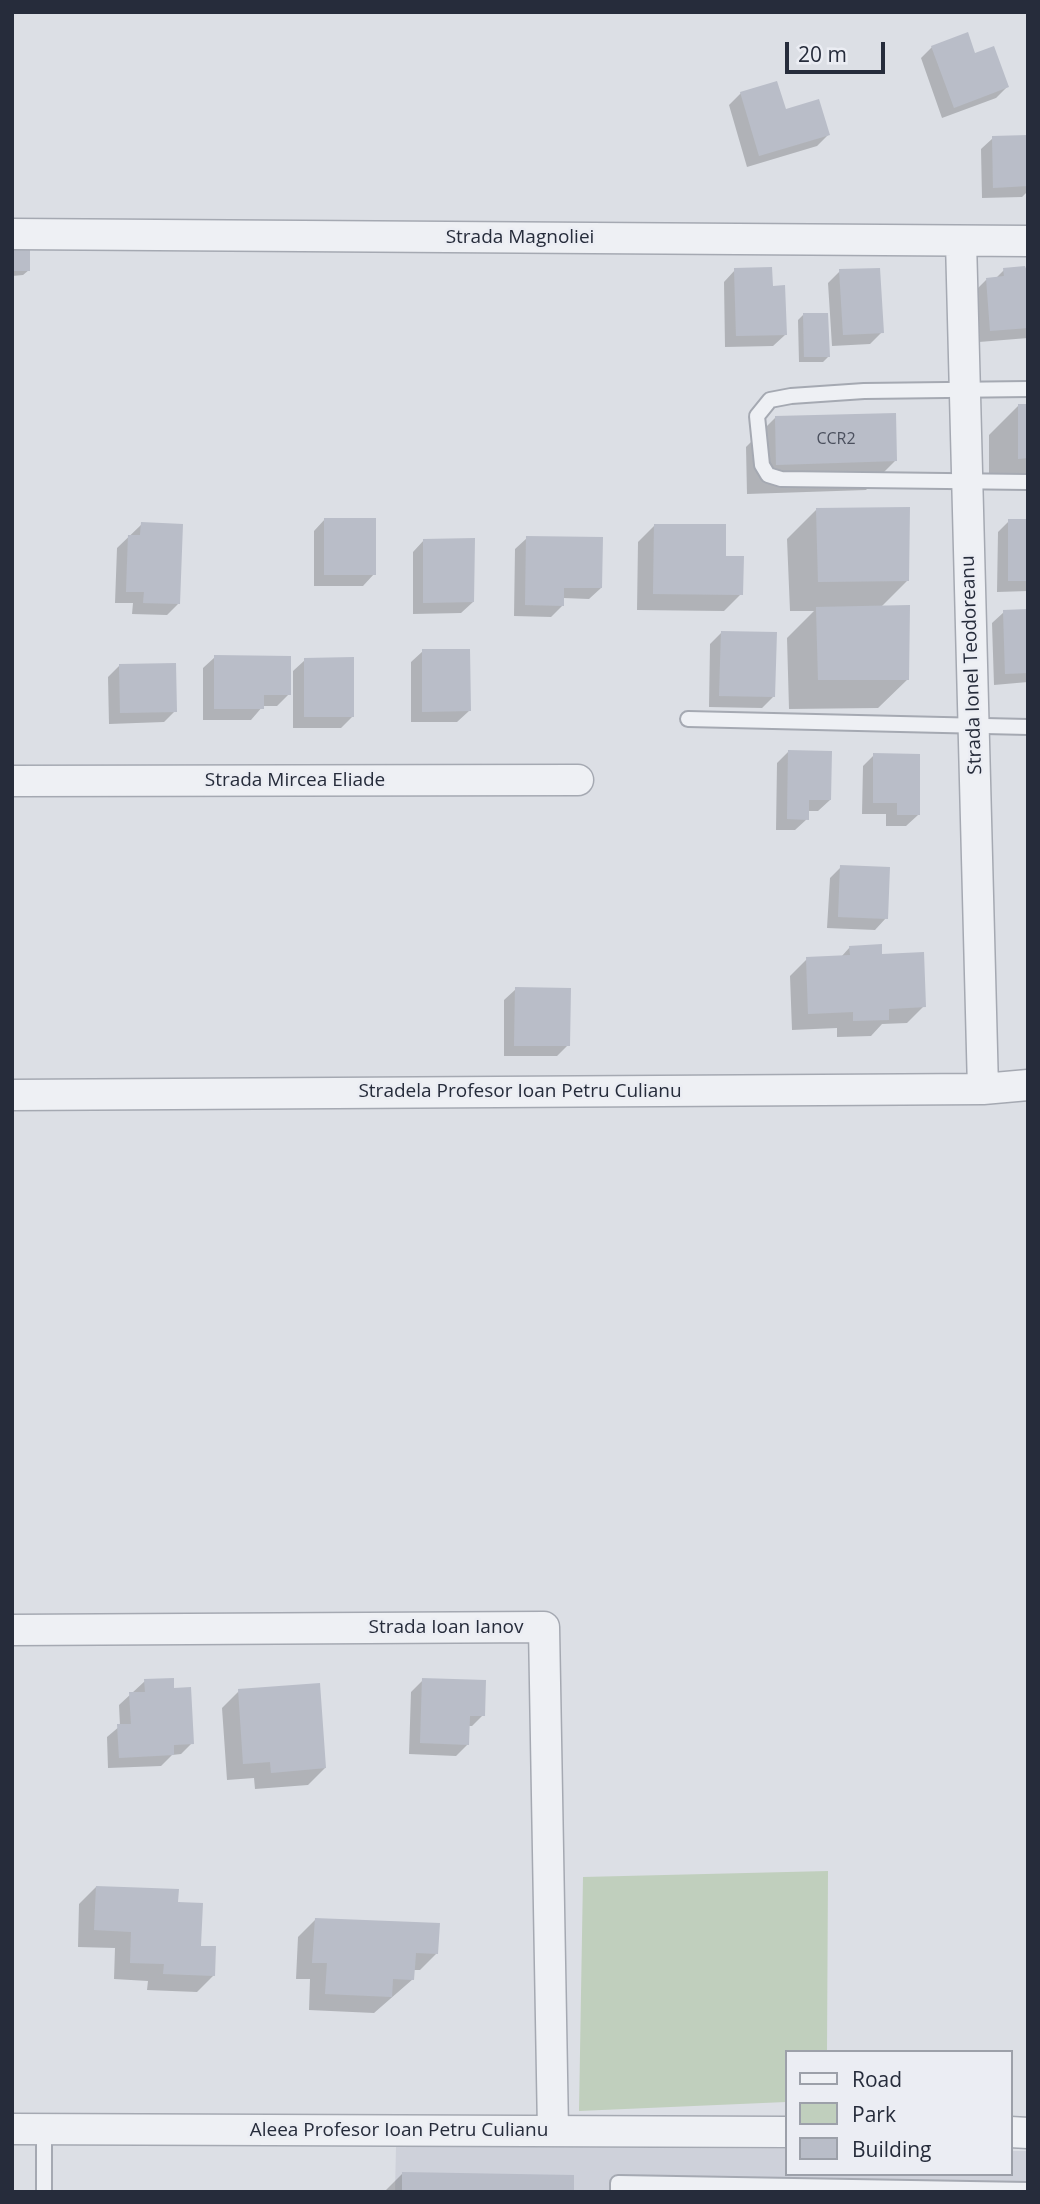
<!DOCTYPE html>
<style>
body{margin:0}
#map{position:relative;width:1040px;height:2204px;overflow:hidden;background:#dcdfe5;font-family:"Open Sans",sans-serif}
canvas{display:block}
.frame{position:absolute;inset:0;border:14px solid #262c3b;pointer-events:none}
.legend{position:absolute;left:785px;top:2050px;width:228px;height:126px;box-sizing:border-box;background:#ebedf3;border:2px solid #9ca0a9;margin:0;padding:9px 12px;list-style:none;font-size:21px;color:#262c3b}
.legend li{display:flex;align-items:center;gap:14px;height:35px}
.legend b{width:35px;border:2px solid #9ca0a9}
.scale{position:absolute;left:785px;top:42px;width:100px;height:32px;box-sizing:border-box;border:4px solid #262c3b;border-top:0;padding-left:9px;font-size:21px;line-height:24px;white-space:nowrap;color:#262c3b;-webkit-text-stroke:5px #ebedf3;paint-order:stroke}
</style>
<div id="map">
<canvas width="1040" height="2204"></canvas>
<div class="frame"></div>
<ul class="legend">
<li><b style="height:9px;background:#eef0f4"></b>Road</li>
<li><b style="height:19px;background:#c0cfbd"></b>Park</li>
<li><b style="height:19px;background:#b9bdc8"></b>Building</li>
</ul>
<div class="scale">20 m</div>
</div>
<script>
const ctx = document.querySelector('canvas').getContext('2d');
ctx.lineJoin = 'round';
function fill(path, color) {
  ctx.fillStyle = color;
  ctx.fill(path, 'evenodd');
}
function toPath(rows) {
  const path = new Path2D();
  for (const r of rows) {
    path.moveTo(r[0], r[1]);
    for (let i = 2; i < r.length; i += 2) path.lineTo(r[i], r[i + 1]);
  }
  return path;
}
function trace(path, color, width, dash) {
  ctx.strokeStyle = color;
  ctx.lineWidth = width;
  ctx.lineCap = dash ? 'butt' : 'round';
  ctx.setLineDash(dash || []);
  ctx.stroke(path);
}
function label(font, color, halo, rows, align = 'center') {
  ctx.font = font + ' "Open Sans",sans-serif';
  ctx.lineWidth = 5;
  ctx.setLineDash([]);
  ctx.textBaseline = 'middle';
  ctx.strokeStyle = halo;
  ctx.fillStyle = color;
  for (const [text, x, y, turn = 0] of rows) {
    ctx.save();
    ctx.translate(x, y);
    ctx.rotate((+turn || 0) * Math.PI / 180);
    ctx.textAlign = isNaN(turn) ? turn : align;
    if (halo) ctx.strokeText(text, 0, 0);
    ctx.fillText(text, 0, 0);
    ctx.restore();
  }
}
fill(toPath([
 [396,2146,786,2149,786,2174,1010,2174,1010,2151,1028,2151,1028,2192,395,2192]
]), '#ced1da');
fill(toPath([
 [828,1871,827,2052,786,2052,786,2102,579,2111,583,1877]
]), '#c0cfbd');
fill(toPath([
 [932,47,974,55,1007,87,996,98,942,118,921,58],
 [741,93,784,111,828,135,817,146,747,167,729,105],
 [1028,137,1028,191,1022,197,982,198,981,149,993,138],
 [12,252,29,270,23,275,12,276],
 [735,270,771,288,785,335,773,346,725,347,724,282],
 [1004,270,1028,276,1028,338,979,342,975,291,986,280,995,279],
 [840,271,882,332,870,344,832,346,828,283],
 [804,314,828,357,823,362,799,362,798,320],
 [1018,406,1028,406,1028,487,989,487,989,435],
 [775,418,895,461,866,490,747,494,746,447],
 [816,510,908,580,881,607,908,679,878,708,789,709,787,638,814,611,790,611,787,539],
 [325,519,374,574,363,586,314,586,314,531],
 [1009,521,1028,521,1028,591,997,592,998,532],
 [142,524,178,604,167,615,132,614,133,603,115,603,117,548],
 [655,525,724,558,741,594,724,611,637,610,638,542],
 [527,538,601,588,589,599,563,598,563,605,551,617,514,616,515,549],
 [424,540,473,602,461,613,413,614,413,552],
 [1028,610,1028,682,994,685,992,623,1004,612],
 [722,632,773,697,762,708,709,707,710,644],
 [423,651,469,711,457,722,411,722,411,662],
 [215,657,289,694,277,706,263,706,251,720,203,720,203,668],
 [305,660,353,716,341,728,293,728,293,671],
 [120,665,175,711,164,722,109,724,108,677],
 [788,752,830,800,818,811,807,811,807,819,795,830,776,830,777,763],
 [874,755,918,815,906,826,886,826,886,814,862,814,863,766],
 [841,867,886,918,875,930,827,928,830,878],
 [850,947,881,956,924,1006,907,1023,882,1024,871,1036,837,1037,837,1028,792,1030,790,976,807,959,841,957],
 [516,989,568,1045,557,1056,504,1056,504,1000],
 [423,1680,483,1715,472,1726,468,1726,468,1744,456,1756,409,1754,411,1692],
 [145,1681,172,1690,192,1743,181,1754,172,1755,161,1766,108,1768,107,1737,120,1726,119,1705],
 [239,1691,325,1768,308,1785,255,1789,254,1778,227,1780,222,1708],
 [96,1887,177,1903,214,1975,197,1992,147,1990,148,1981,114,1979,115,1948,78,1947,79,1904],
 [315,1920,437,1953,420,1970,413,1970,413,1979,374,2013,309,2010,310,1979,296,1979,298,1937],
 [403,2173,572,2192,384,2192]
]), '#0003');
fill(toPath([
 [968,32,975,53,994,46,1009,87,954,108,931,46],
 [777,81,786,109,819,99,830,135,759,156,740,92],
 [1028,135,1028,186,993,188,992,136],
 [30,249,30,271,12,271,12,250],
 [1025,266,1028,274,1028,328,990,331,986,278,1004,276,1003,268],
 [772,267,773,286,785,285,787,335,736,336,734,268],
 [880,268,884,333,843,335,839,269],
 [803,313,828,313,830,357,804,357],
 [1018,404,1028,404,1028,458,1018,459],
 [896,413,897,461,776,465,775,416],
 [910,507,909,581,818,582,816,508],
 [324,518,376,518,376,575,324,575],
 [1008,519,1028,519,1028,581,1008,581],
 [141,522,183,524,180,604,143,603,144,592,126,592,128,535,140,535],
 [654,524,726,524,726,556,744,556,743,595,653,594],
 [526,536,603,537,602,588,564,588,564,606,525,605],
 [475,538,474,602,423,603,423,539],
 [910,605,909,680,818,680,816,607],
 [1028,609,1028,673,1005,674,1003,610],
 [721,631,777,632,775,697,719,696],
 [422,649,470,649,471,711,422,712],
 [214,655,291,656,291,695,264,695,264,709,214,709],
 [354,657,354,717,304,717,304,658],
 [176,663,177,712,120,713,119,664],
 [788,750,832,751,831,800,809,800,809,820,787,819],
 [873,753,920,754,920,815,897,815,897,803,873,803],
 [840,865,890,867,888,919,838,917],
 [882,944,882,954,924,952,926,1007,889,1009,889,1020,853,1021,853,1012,808,1014,806,957,850,955,849,946],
 [515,987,571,988,570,1046,514,1046],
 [174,1678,174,1688,191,1687,194,1744,174,1745,174,1755,119,1758,117,1724,131,1724,129,1692,145,1692,144,1679],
 [422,1678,486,1680,485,1716,470,1716,469,1745,420,1743],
 [320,1683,326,1768,271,1773,270,1762,243,1764,238,1689],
 [96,1886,179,1889,178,1902,203,1903,201,1946,216,1946,215,1976,163,1974,164,1964,130,1963,131,1932,94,1930],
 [315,1918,440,1923,438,1954,416,1953,414,1980,393,1979,392,1997,325,1994,327,1963,312,1963],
 [402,2172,574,2175,574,2192,402,2192]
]), '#b9bdc8');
const service = toPath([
 [1028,389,864,391,791,396,770,400,757,416,762,465,768,475,781,479,1028,482],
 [688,719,1028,727],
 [44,2192,44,2130],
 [618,2192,618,2183,1028,2190]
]);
const minor = toPath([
 [12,234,1028,241],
 [961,241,983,1089],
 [12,781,578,780],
 [12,1095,983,1089,1028,1085],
 [12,1630,544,1627,553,2131],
 [12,2129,786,2132],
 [1010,2132,1028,2133]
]);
trace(service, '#a5a9b2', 18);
trace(minor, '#a5a9b2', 33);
trace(service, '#eef0f4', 14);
trace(minor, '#eef0f4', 30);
label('16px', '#4b505e', null, [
 ["CCR2",836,439]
]);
label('19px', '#262c3b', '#ebedf3', [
 ["Strada Magnoliei",520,238],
 ["Strada Ionel Teodoreanu",972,665,-92],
 ["Strada Mircea Eliade",295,781],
 ["Stradela Profesor Ioan Petru Culianu",520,1092],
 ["Strada Ioan Ianov",446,1628],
 ["Aleea Profesor Ioan Petru Culianu",399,2131]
]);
</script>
